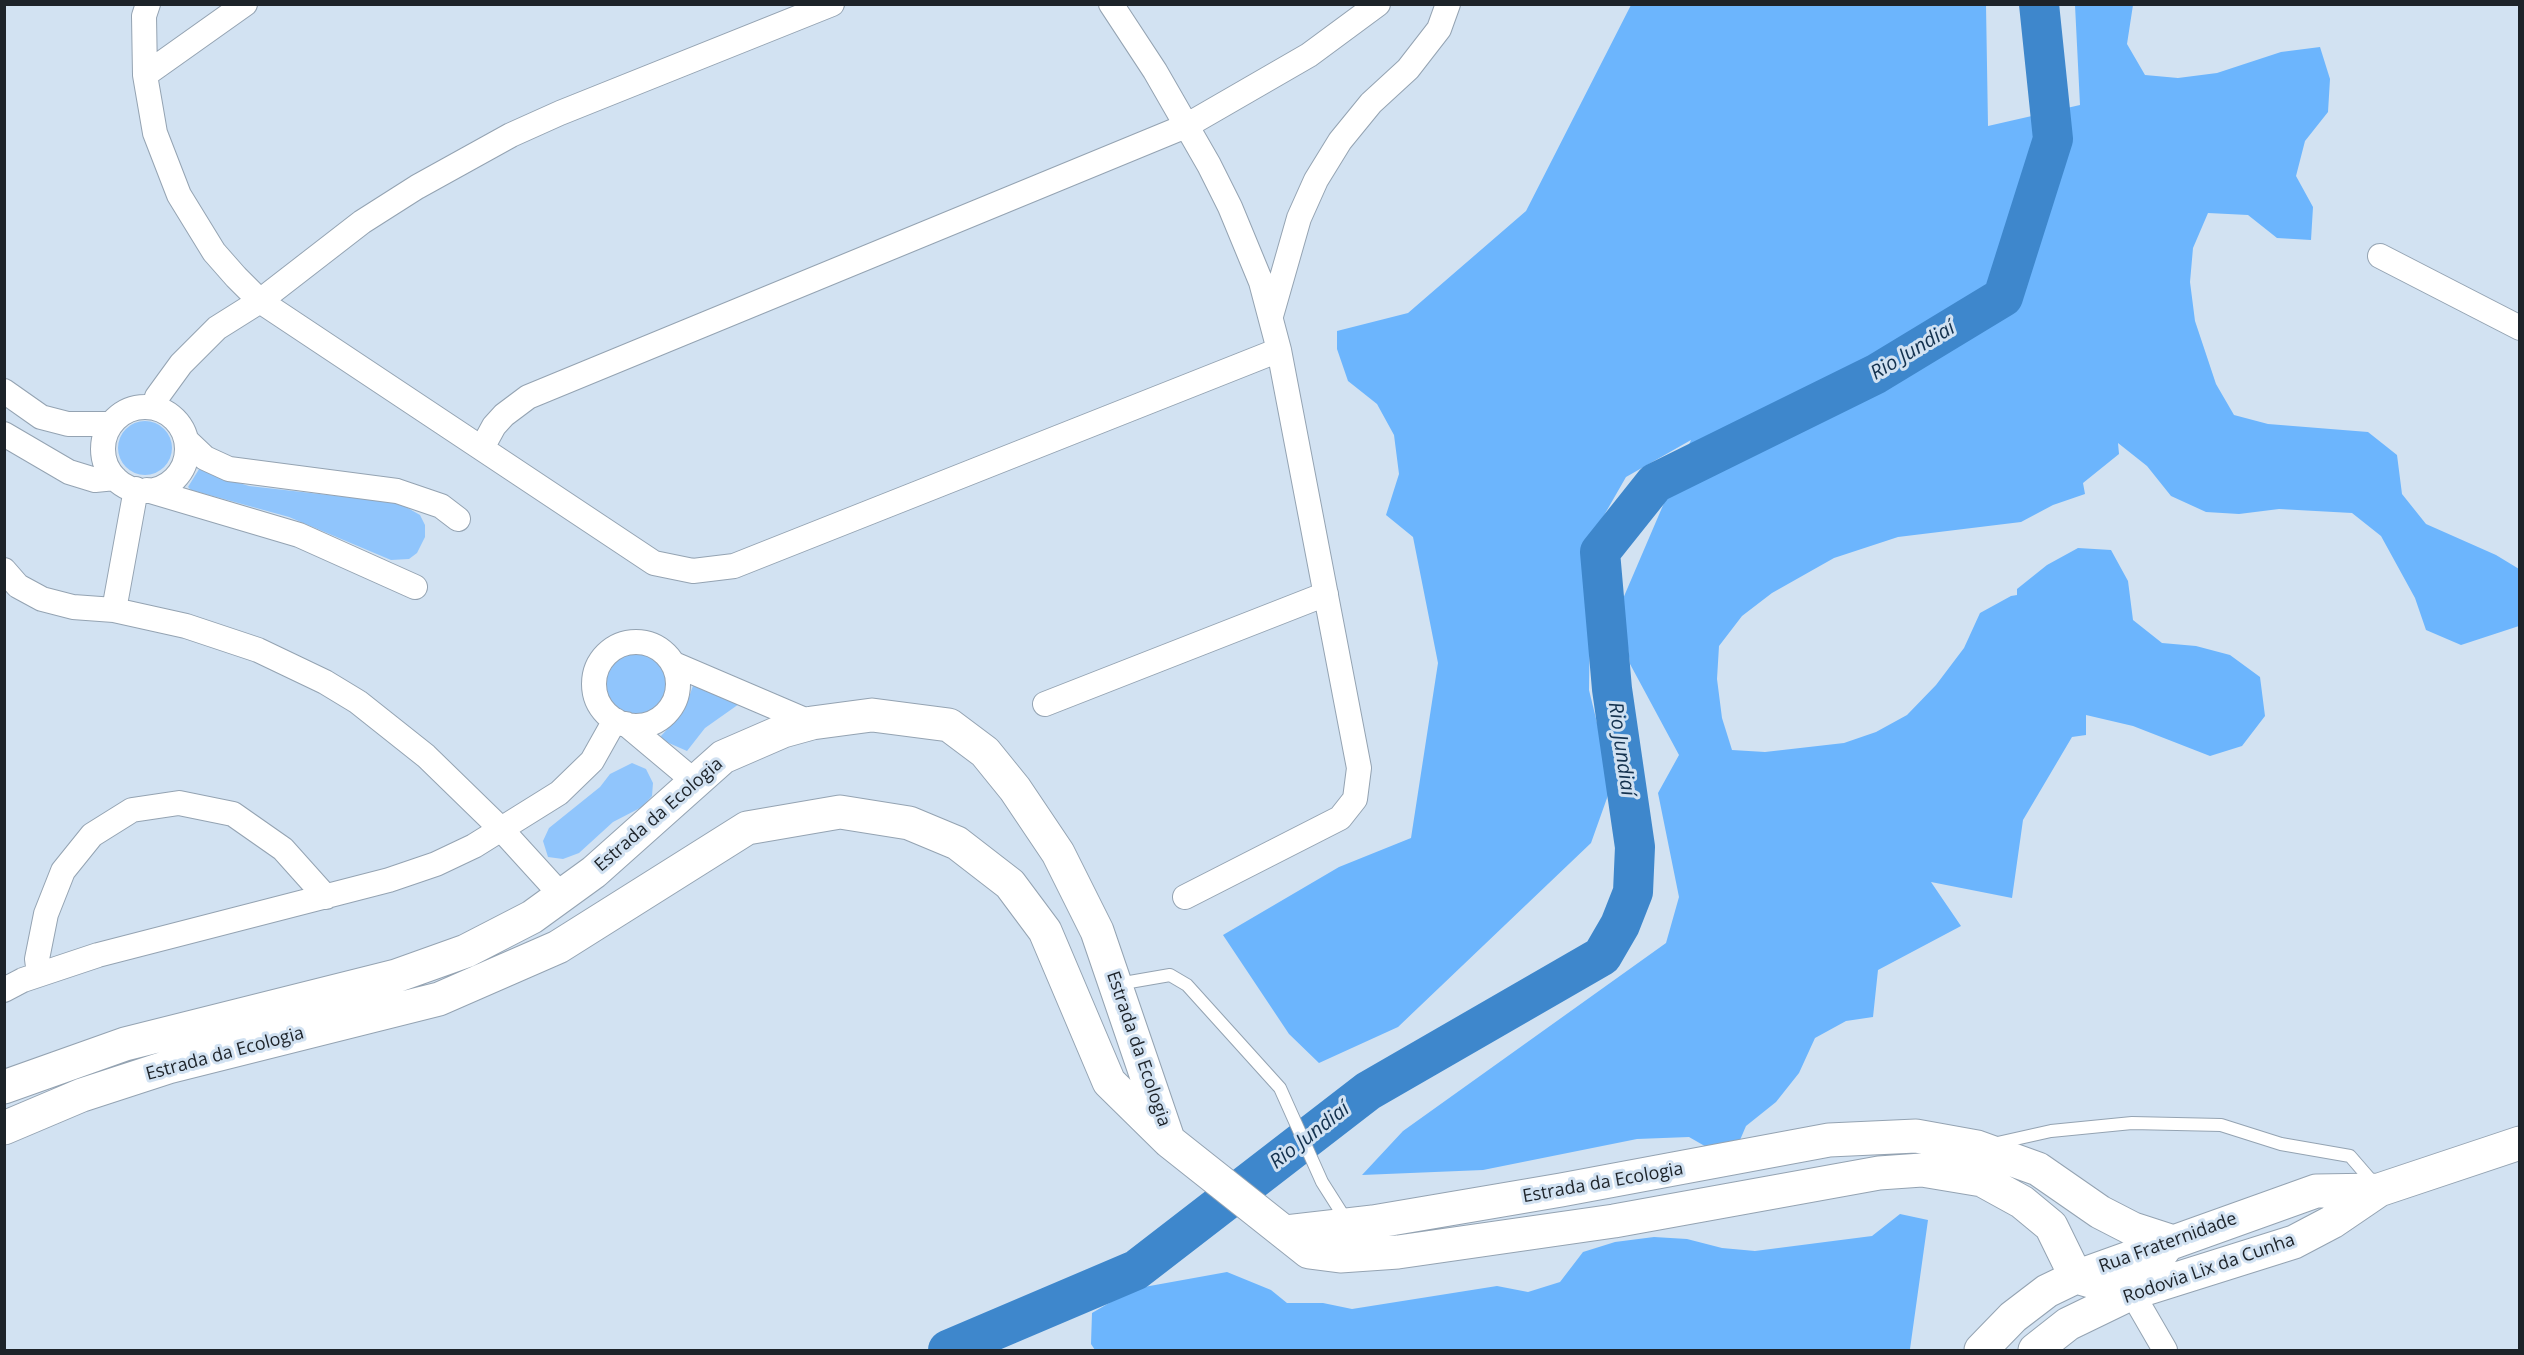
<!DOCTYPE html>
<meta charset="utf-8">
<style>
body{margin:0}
#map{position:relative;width:2524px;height:1355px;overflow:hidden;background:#d2e2f2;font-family:"Open Sans",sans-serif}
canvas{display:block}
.frame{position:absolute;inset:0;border:6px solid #1d2329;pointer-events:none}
</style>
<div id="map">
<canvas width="2524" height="1355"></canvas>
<div class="frame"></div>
</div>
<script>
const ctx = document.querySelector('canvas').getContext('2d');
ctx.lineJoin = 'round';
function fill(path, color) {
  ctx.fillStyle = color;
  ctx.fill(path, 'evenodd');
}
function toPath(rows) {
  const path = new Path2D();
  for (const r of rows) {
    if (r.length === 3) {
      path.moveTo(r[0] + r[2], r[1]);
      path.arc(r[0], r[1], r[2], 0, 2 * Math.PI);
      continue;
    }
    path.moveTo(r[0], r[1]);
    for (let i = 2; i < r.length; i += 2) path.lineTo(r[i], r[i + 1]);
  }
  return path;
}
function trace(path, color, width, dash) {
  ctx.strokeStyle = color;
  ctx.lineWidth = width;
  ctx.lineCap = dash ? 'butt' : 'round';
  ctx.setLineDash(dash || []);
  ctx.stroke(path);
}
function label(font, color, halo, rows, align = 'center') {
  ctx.font = font + ' "Open Sans",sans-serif';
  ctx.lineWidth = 6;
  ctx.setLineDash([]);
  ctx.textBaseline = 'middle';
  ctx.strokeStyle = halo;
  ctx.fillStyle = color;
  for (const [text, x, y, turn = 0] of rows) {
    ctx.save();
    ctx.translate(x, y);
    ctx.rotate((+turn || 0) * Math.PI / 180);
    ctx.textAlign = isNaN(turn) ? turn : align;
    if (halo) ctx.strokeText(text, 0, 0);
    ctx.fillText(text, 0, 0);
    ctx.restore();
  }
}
fill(toPath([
 [145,448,27],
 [201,466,226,479,249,486,399,503,420,515,425,525,425,537,417,553,409,559,391,560,289,517,191,490,188,487],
 [635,683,31],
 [694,683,739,704,705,728,687,751,662,740,661,736,684,711],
 [632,763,646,769,653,783,652,796,642,807,613,822,579,853,563,859,548,857,543,841,549,828,600,787,610,774]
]), '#90c5fc');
fill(toPath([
 [1631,5,1986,5,1988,126,2080,105,2075,5,2133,5,2127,44,2145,75,2178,78,2217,73,2281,52,2320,47,2330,79,2328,112,2305,141,2296,176,2313,207,2311,240,2277,238,2248,215,2208,213,2193,248,2190,282,2195,321,2216,384,2234,415,2268,424,2368,432,2397,455,2402,494,2426,524,2496,555,2519,569,2519,626,2461,645,2426,630,2415,598,2381,536,2352,513,2279,509,2239,514,2206,512,2171,496,2147,466,2118,443,2119,454,2083,483,2085,494,2053,505,2021,522,1898,537,1834,558,1772,593,1742,616,1719,646,1717,679,1722,718,1732,750,1765,752,1844,743,1876,732,1907,715,1936,685,1964,648,1980,613,2011,596,2017,595,2017,589,2047,565,2078,548,2111,550,2128,581,2133,620,2162,643,2196,646,2230,655,2260,677,2265,716,2242,746,2210,756,2133,726,2086,715,2086,735,2072,737,2023,820,2012,898,1931,882,1961,926,1878,970,1873,1017,1846,1021,1815,1038,1799,1073,1776,1102,1746,1126,1731,1161,1689,1137,1637,1139,1483,1170,1362,1175,1403,1131,1666,943,1679,897,1658,793,1679,755,1630,664,1622,601,1691,440,1626,477,1591,538,1589,690,1612,784,1591,843,1398,1027,1319,1063,1289,1034,1223,935,1339,867,1411,838,1438,663,1413,537,1386,515,1399,474,1394,435,1377,404,1348,381,1337,349,1337,331,1408,313,1526,211],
 [1900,1214,1928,1220,1910,1349,1907,1350,1095,1350,1091,1344,1092,1313,1133,1289,1227,1272,1271,1290,1287,1303,1323,1303,1352,1309,1497,1286,1528,1292,1560,1282,1583,1252,1615,1242,1654,1237,1687,1239,1722,1248,1755,1251,1872,1236]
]), '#6cb5fd');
trace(toPath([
 [948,1350,1136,1270,1368,1091,1602,956,1620,925,1633,892,1635,847,1612,689,1600,552,1655,483,1876,374,2003,297,2053,139,2039,4]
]), '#3e87cc', 40);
const lane = toPath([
 [1118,984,1170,975,1187,985,1280,1088,1322,1182,1348,1223],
 [1993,1144,2051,1131,2132,1123,2221,1125,2281,1144,2350,1156,2376,1186]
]);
const street = toPath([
 [148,4,144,16,145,75,155,133,179,195,214,252,236,277,260,301,654,563,693,571,734,566,1279,350],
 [1111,4,1155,71,1209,165,1230,207,1261,282,1279,350,1359,768,1355,799,1340,818,1185,897],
 [145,75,245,4],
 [2380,256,2520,328],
 [1271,316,1299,218,1316,180,1340,141,1371,103,1408,69,1439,29,1448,4],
 [4,391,41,417,68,424,111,424],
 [145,449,42],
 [154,408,157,397,181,364,217,328,260,301,362,222,417,187,511,135,560,113,832,4],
 [4,434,69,472,95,480,115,478],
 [186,440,205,458,229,469,397,491,441,506,458,519],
 [482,448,494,426,504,415,528,397,1186,126,1309,55,1378,4],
 [147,490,299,535,415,587],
 [4,570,18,586,42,599,73,607,114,610,186,626,258,650,325,682,358,702,426,756,501,829,562,896],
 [114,610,136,489],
 [636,684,42],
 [674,664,812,723],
 [1045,704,1326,594],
 [626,724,694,781],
 [39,974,37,959,46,914,63,871,92,835,132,810,179,803,233,814,283,849,326,897],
 [4,990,23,980,98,955,389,880,436,864,474,846,559,793,592,761,615,720],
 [2132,1293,2165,1350]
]);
const secondary = toPath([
 [4,1087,125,1044,396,976,466,951,532,917,594,872,723,757,783,731,812,723,872,715,949,725,985,752,1015,789,1058,853,1097,931,1167,1136],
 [4,1128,82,1095,168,1067,439,999,558,947,747,828,840,812,909,823,957,843,1010,884,1045,931,1109,1082,1169,1141,1309,1252,1340,1256,1398,1252,1614,1221,1879,1173,1922,1170,1982,1180,2022,1202,2051,1226,2076,1277],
 [1286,1232,1373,1222,1561,1190,1829,1140,1916,1136,1977,1147,2038,1169,2100,1212,2133,1229,2170,1241,2132,1293,2076,1277],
 [1981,1350,2013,1317,2047,1291,2076,1277,2316,1191,2379,1190],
 [2035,1350,2068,1324,2132,1293,2294,1242,2332,1222,2379,1190,2520,1143]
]);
trace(lane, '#94a3b2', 14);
trace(street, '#94a3b2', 26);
trace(secondary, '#94a3b2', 35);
trace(lane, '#fff', 12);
trace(street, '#fff', 24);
trace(secondary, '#fff', 33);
label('18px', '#1d2329', '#d2e2f2', [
 ["Estrada da Ecologia",659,815,-41],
 ["Estrada da Ecologia",1138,1049,71],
 ["Estrada da Ecologia",225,1054,-15],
 ["Estrada da Ecologia",1603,1183,-10],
 ["Rua Fraternidade",2168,1243,-20],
 ["Rodovia Lix da Cunha",2209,1269,-19]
]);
label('italic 20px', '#13314e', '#d2e2f2', [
 ["Rio Jundiaí",1913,351,-31],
 ["Rio Jundiaí",1621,749,82],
 ["Rio Jundiaí",1310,1136,-38]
]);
</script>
